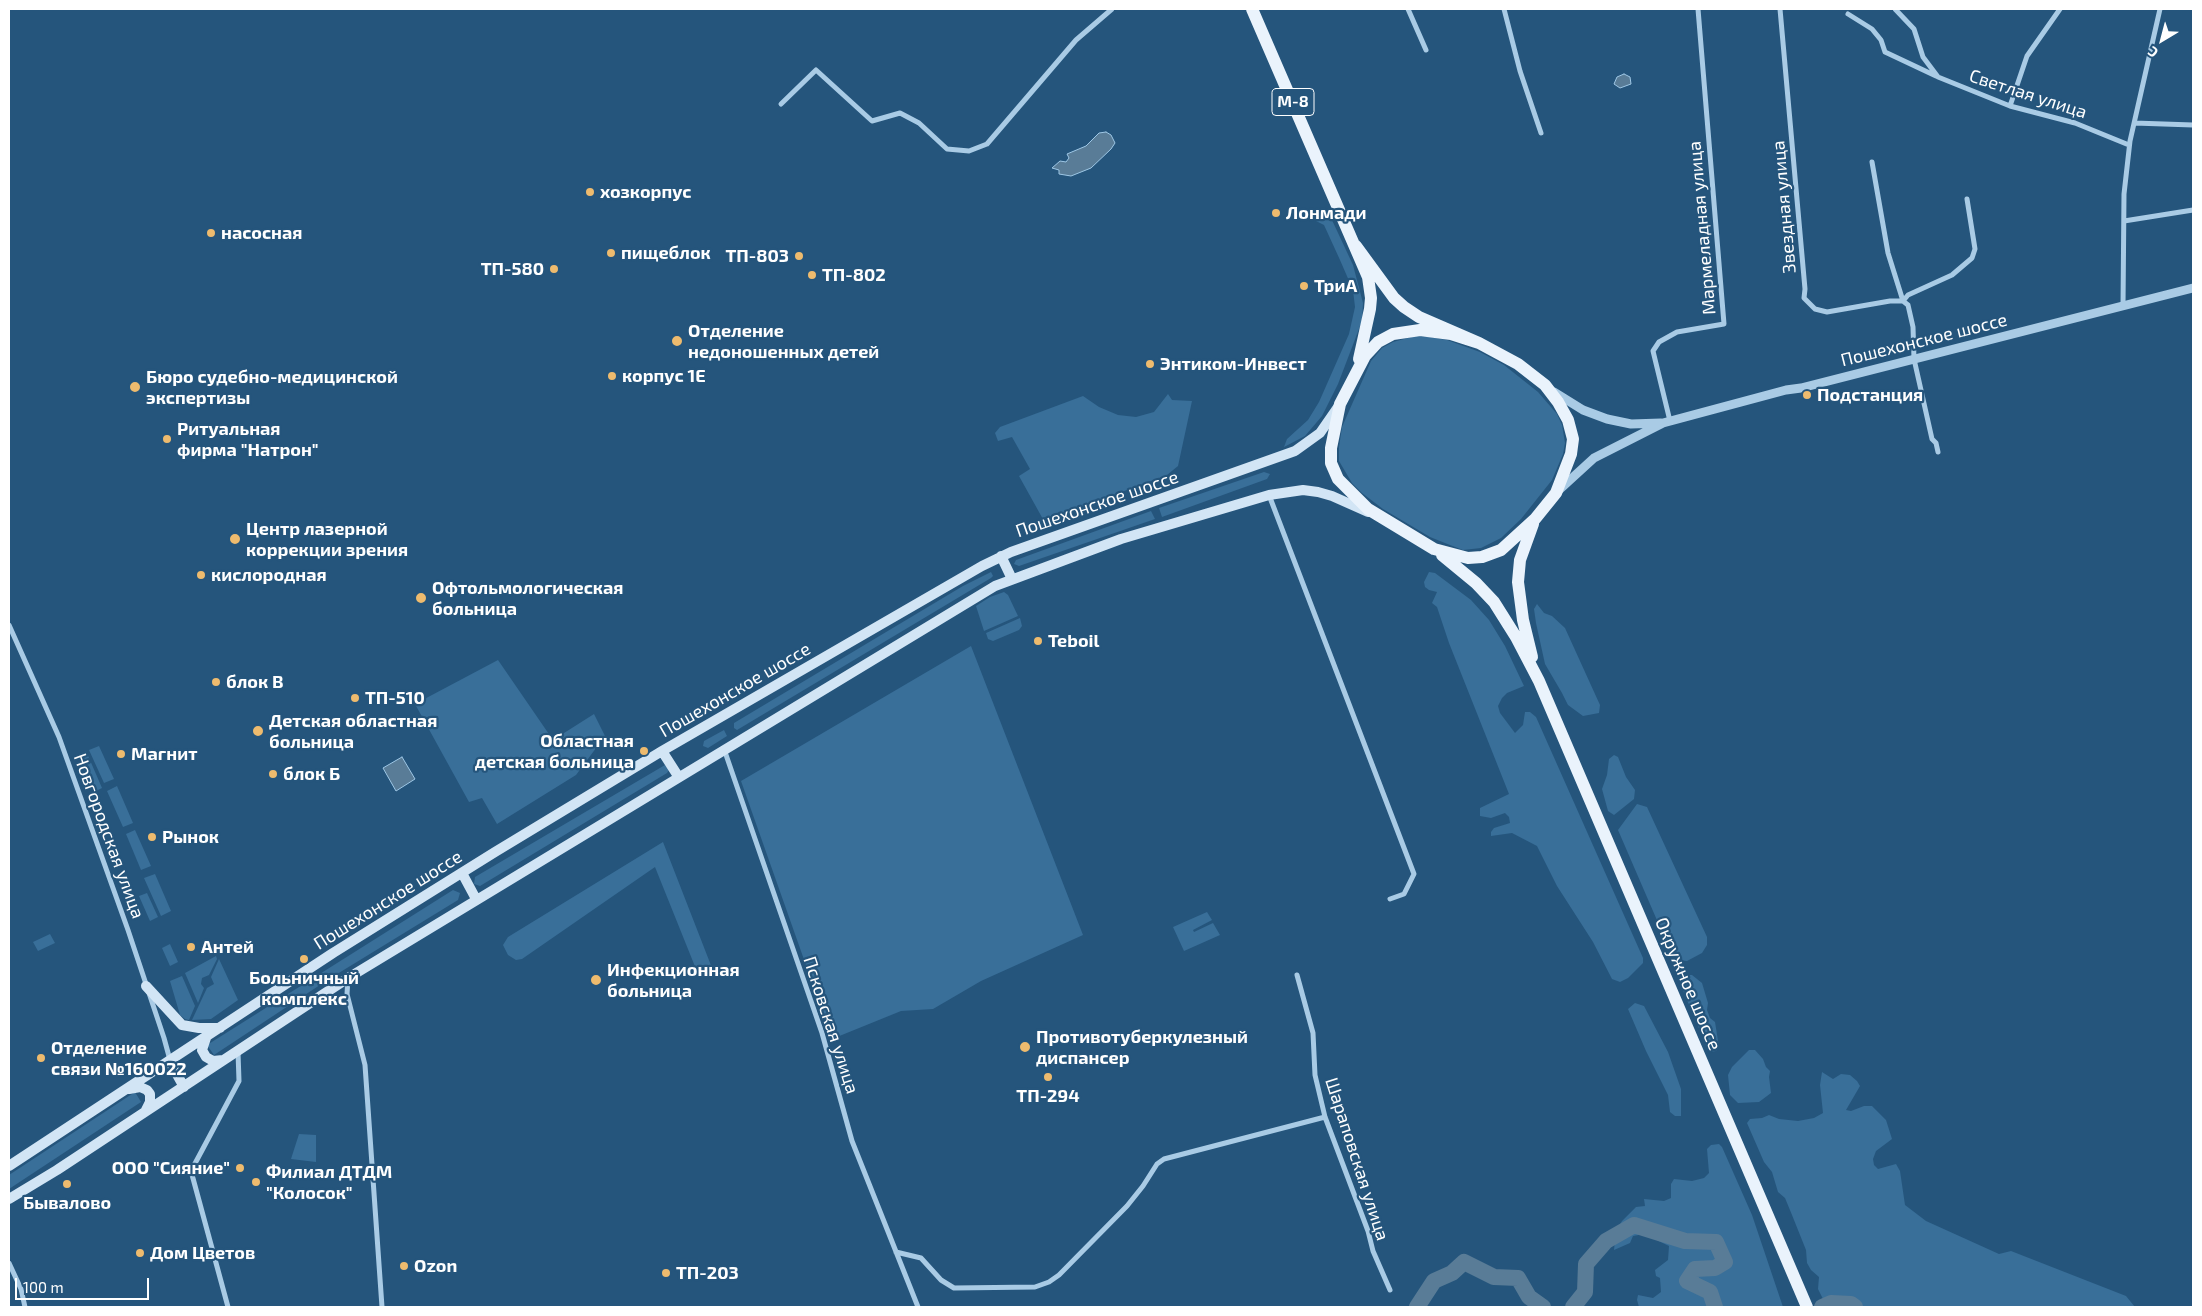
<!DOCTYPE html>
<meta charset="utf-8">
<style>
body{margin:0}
#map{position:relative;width:2202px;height:1316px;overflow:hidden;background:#25557c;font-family:"Exo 2",sans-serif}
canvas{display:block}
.frame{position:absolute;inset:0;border:10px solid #fff;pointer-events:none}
.north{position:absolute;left:2137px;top:15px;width:50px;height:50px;-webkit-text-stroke:4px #25557c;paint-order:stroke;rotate:217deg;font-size:14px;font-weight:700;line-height:20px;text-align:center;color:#fff}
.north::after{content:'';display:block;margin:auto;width:18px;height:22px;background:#fff;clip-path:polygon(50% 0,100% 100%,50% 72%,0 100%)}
.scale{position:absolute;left:15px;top:1278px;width:134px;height:22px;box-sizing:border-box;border:2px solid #fff;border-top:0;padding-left:6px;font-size:15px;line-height:18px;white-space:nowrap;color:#fff;-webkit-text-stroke:4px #25557c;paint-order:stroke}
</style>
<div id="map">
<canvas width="2202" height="1316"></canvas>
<div class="frame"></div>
<div class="north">С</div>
<div class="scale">100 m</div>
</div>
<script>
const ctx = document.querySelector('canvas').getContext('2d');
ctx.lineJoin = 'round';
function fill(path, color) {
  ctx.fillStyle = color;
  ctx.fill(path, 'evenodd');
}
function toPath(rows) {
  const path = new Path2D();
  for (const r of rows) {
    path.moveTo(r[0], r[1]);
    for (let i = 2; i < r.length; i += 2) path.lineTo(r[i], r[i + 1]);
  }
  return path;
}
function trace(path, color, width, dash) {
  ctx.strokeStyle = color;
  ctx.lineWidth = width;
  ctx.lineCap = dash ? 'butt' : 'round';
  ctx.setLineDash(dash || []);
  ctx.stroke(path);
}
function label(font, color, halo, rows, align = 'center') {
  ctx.font = font + ' "Exo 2",sans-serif';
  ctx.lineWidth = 4.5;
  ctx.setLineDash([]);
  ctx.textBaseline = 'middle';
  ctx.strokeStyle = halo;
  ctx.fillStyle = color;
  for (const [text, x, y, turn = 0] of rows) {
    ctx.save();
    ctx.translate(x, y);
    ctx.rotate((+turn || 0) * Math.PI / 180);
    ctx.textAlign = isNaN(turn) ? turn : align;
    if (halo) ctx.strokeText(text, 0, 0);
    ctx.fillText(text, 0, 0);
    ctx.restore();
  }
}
fill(toPath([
 [1325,210,1331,218,1353,265,1363,303,1362,321,1338,384,1322,416,1305,436,1284,447,1287,439,1308,420,1319,402,1349,334,1355,307,1353,290,1340,260,1324,225,1314,220,1318,212],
 [1415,336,1430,337,1447,340,1480,352,1504,365,1538,392,1557,414,1562,425,1565,443,1563,454,1552,480,1521,519,1501,538,1481,548,1463,550,1450,545,1430,537,1383,509,1362,493,1352,483,1339,461,1339,447,1342,427,1371,361,1382,348,1393,342],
 [1168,394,1172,400,1192,401,1178,466,1167,475,1044,521,1019,476,1030,469,1012,437,998,441,995,433,1000,427,1083,396,1099,407,1118,415,1136,417,1154,412],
 [1264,472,1270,474,1267,479,1162,517,1159,508],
 [1151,511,1155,519,1019,566,1014,564,1016,560],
 [991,572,993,576,991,578,737,730,734,728,734,723,963,586],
 [1429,572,1435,573,1471,600,1489,620,1505,646,1524,686,1507,693,1502,698,1498,706,1500,713,1515,733,1523,725,1525,712,1530,712,1536,717,1643,958,1643,963,1628,978,1620,982,1612,979,1593,942,1557,886,1537,846,1512,833,1491,836,1491,832,1494,828,1510,823,1509,817,1505,813,1491,818,1480,816,1480,808,1509,794,1449,643,1437,607,1432,603,1437,592,1429,590,1425,587,1424,582],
 [1004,592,1008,595,1018,616,984,631,976,606,990,597],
 [1537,604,1544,613,1552,616,1565,628,1600,705,1599,713,1583,716,1568,705,1562,693,1545,664,1536,623,1534,609],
 [1020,618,1022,626,1019,630,993,641,988,639,986,633],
 [971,646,1083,935,981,981,933,1009,901,1011,832,1039,741,781],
 [498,660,553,740,594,714,605,736,576,775,497,824,482,798,469,802,415,704],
 [724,730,727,736,708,748,703,746,704,741],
 [99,746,114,779,104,783,89,750],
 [86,751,102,788,94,792,78,756],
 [1614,755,1618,757,1626,777,1635,790,1634,799,1614,815,1608,811,1602,789,1607,775,1609,759],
 [665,765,669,770,667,773,480,886,474,884,475,877],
 [117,786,133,823,123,827,107,791],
 [1637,804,1647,807,1707,937,1707,945,1702,953,1687,961,1679,960,1672,955,1618,830],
 [135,830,151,866,141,870,126,834],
 [663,842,712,968,698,974,655,867,522,959,516,960,508,955,503,945,508,937],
 [155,874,171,911,161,916,144,878],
 [453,890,460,893,458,900,329,979,214,1055,207,1045],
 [147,893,158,917,150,921,139,896],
 [1207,912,1212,920,1193,930,1194,932,1213,923,1220,935,1184,951,1173,927],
 [50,934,55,943,38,951,33,942],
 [170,944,178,962,170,966,162,948],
 [216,956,217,959,209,975,202,978,201,984,204,988,198,1003,185,973],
 [219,959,238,1000,211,1019,192,1020,207,988,214,984,211,977],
 [1685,975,1692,975,1702,983,1708,1003,1707,1010,1710,1018,1715,1022,1719,1047,1716,1051,1709,1052,1679,981,1680,976],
 [182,976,195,1006,189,1020,185,1019,180,1015,170,981],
 [1635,1003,1644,1006,1668,1052,1681,1089,1681,1116,1675,1116,1670,1112,1668,1095,1646,1051,1628,1009],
 [1749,1050,1755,1050,1763,1059,1766,1067,1770,1071,1769,1077,1771,1093,1759,1102,1738,1103,1730,1095,1728,1075,1732,1067],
 [1822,1072,1833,1079,1841,1074,1850,1075,1857,1081,1860,1086,1846,1110,1851,1111,1864,1106,1872,1106,1886,1120,1892,1139,1876,1151,1873,1159,1874,1165,1878,1169,1896,1164,1900,1171,1905,1205,1926,1221,1999,1254,2011,1251,2126,1296,2135,1307,1827,1307,1818,1289,1819,1277,1811,1270,1807,1263,1806,1250,1792,1215,1785,1198,1778,1192,1772,1172,1764,1162,1747,1123,1750,1119,1762,1118,1769,1115,1779,1119,1798,1121,1814,1118,1823,1113,1820,1085],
 [135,1092,141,1102,9,1189,9,1175],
 [299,1134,316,1135,316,1162,291,1159],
 [1719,1144,1722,1147,1752,1215,1783,1307,1639,1307,1637,1300,1638,1295,1653,1298,1661,1292,1660,1278,1656,1276,1655,1270,1668,1260,1669,1246,1644,1234,1633,1236,1630,1243,1614,1250,1616,1231,1622,1221,1636,1207,1645,1206,1644,1199,1664,1201,1671,1198,1671,1184,1674,1179,1692,1181,1704,1178,1709,1173,1707,1149,1711,1145]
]), '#396f99');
const water = toPath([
 [1624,74,1630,77,1631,84,1620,88,1614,84,1617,77,1624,74],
 [1106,132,1111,135,1115,143,1111,149,1091,168,1071,176,1059,174,1059,170,1052,168,1060,161,1066,162,1069,158,1067,154,1086,146,1099,133,1106,132],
 [402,757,415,779,396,791,383,768,402,757]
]);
fill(water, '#597c97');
trace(water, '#9ec7e5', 1);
trace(toPath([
 [1417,1307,1434,1281,1452,1273,1464,1262,1494,1277,1518,1278,1529,1297,1543,1307],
 [1573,1307,1585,1292,1586,1264,1606,1241,1634,1225,1685,1241,1716,1242,1725,1262,1715,1268,1695,1269,1687,1281,1710,1292,1715,1307],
 [1822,1307,1831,1303,1851,1304,1855,1307]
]), '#597c97', 16);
trace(toPath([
 [1408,9,1426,50],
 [1504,9,1520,71,1541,133],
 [1780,9,1805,289,1804,298,1815,309,1827,312,1890,301,1903,301],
 [1895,9,1914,29,1923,57,1938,77,2010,106,2075,123,2129,145],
 [1848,14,1872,29,1881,40,1885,52,1936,76],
 [781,104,816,70,872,121,900,113,919,123,947,149,969,151,987,144,1076,40,1112,9],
 [2010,106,2027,56,2060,9],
 [2134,123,2193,125],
 [1872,162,1888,253,1903,301,1908,305,1913,327,1914,359,1932,439,1936,443,1938,452],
 [2124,221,2193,210],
 [1903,301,1908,295,1952,275,1972,258,1975,249,1967,199],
 [2123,306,2124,194,2130,141,2160,9],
 [1670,421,1653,351,1659,342,1677,332,1724,324,1698,9],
 [1269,495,1414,874,1404,894,1390,899],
 [9,625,59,737,128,930,164,1038,170,1060],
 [724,749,822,1033,852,1141,918,1307],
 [1297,975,1313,1033,1315,1075,1325,1117,1368,1231,1373,1251,1390,1290],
 [348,978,347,994,365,1065,382,1307],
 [896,1252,921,1258,941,1280,954,1288,1035,1287,1049,1282,1059,1275,1127,1206,1143,1186,1157,1164,1164,1159,1325,1117],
 [9,1263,21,1289,25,1307],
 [228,1307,191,1171,239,1081,238,1052]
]), '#a9cbe5', 5);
trace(toPath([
 [1554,392,1583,410,1607,419,1631,424,1661,423],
 [1559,490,1594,458,1663,423,1786,390,1801,388,2193,288]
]), '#a9cbe5', 9);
trace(toPath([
 [1001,556,1012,579],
 [662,751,678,776],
 [462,873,476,899],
 [146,986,182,1025,199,1028,220,1028],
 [206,1038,202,1050,206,1057,213,1061,223,1060],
 [170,1062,184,1087],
 [129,1089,140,1087,147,1090,150,1094,150,1102,145,1112],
 [9,1166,333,953,495,852,662,751,982,566,1011,552,1295,451,1320,433,1338,407],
 [9,1199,57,1170,348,978,995,586,1121,539,1269,495,1303,490,1318,492,1332,496,1368,512]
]), '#d2e5f5', 10);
trace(toPath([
 [1252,9,1368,277,1371,298,1370,309,1359,359],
 [1356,246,1394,298,1404,307,1419,317,1479,343,1518,364,1545,385,1558,402,1568,420,1573,439,1571,454,1556,493,1535,519,1501,550,1482,557,1468,558,1434,549,1368,509,1338,479,1331,463,1331,448,1340,404,1365,356,1378,342,1393,334,1420,330,1451,334,1479,343],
 [1442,555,1476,583,1494,602,1516,637,1539,681,1807,1307],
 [1532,657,1523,620,1518,582,1520,560,1533,524]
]), '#eaf3fc', 12);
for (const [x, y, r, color] of [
 [590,192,5,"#eebb6e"],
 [1276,213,5,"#eebb6e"],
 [211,233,5,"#eebb6e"],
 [611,253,5,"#eebb6e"],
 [799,256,5,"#eebb6e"],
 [554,269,5,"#eebb6e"],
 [812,275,5,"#eebb6e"],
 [1304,286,5,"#eebb6e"],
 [677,341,6,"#eebb6e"],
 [1150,364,5,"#eebb6e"],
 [612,376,5,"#eebb6e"],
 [135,387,6,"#eebb6e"],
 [1807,395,5,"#eebb6e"],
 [167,439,5,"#eebb6e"],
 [235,539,6,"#eebb6e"],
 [201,575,5,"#eebb6e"],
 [421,598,6,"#eebb6e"],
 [1038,641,5,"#eebb6e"],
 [216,682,5,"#eebb6e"],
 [355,698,5,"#eebb6e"],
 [258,731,6,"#eebb6e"],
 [644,751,5,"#eebb6e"],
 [121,754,5,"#eebb6e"],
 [273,774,5,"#eebb6e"],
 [152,837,5,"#eebb6e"],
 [191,947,5,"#eebb6e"],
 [304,959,5,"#eebb6e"],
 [596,980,6,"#eebb6e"],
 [1025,1047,6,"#eebb6e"],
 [41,1058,5,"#eebb6e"],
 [1048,1077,5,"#eebb6e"],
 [240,1168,5,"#eebb6e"],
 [256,1182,5,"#eebb6e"],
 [67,1184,5,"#eebb6e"],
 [140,1253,5,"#eebb6e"],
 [404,1266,5,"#eebb6e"],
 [666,1273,5,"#eebb6e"]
]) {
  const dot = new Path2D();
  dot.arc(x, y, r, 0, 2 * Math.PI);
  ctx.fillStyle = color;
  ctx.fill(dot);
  trace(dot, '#25557c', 2);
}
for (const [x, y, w] of [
 [1293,102,42]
]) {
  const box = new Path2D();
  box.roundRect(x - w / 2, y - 13.5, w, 27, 4);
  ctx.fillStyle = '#25557c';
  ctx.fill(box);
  trace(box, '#fff', 1);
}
label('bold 16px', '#fff', null, [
 ["М-8",1293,102]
]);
label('18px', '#fff', '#25557c', [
 ["Светлая улица",2028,94,18],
 ["Звездная улица",1784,207,-95],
 ["Мармеладная улица",1702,228,-95],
 ["Пошехонское шоссе",1924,340,-14],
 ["Пошехонское шоссе",1097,504,-19],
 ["Пошехонское шоссе",735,690,-30],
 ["Новгородская улица",109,836,70],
 ["Пошехонское шоссе",388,900,-32],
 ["Окружное шоссе",1688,984,67],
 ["Псковская улица",831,1025,72],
 ["Шараповская улица",1357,1159,72]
]);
label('bold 18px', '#fff', '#25557c', [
 ["хозкорпус",600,192],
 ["Лонмади",1286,213],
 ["насосная",221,233],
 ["пищеблок",621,253],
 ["ТП-803",789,256,"right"],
 ["ТП-580",544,269,"right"],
 ["ТП-802",822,275],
 ["ТриА",1314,286],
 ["Отделение",688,331],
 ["недоношенных детей",688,352],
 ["Энтиком-Инвест",1160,364],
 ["корпус 1Е",622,376],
 ["Бюро судебно-медицинской",146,377],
 ["экспертизы",146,398],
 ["Подстанция",1817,395],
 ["Ритуальная",177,429],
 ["фирма \"Натрон\"",177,450],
 ["Центр лазерной",246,529],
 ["коррекции зрения",246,550],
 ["кислородная",211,575],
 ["Офтольмологическая",432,588],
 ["больница",432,609],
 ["Teboil",1048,641],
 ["блок В",226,682],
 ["ТП-510",365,698],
 ["Детская областная",269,721],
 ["больница",269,742],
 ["Областная",634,741,"right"],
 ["детская больница",634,762,"right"],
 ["Магнит",131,754],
 ["блок Б",283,774],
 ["Рынок",162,837],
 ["Антей",201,947],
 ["Инфекционная",607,970],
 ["больница",607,991],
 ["Больничный",304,978,"center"],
 ["комплекс",304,999,"center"],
 ["Противотуберкулезный",1036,1037],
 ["диспансер",1036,1058],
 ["Отделение",51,1048],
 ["связи №160022",51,1069],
 ["ТП-294",1048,1096,"center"],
 ["ООО \"Сияние\"",230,1168,"right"],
 ["Филиал ДТДМ",266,1172],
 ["\"Колосок\"",266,1193],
 ["Бывалово",67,1203,"center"],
 ["Дом Цветов",150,1253],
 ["Ozon",414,1266],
 ["ТП-203",676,1273]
], 'left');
</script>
